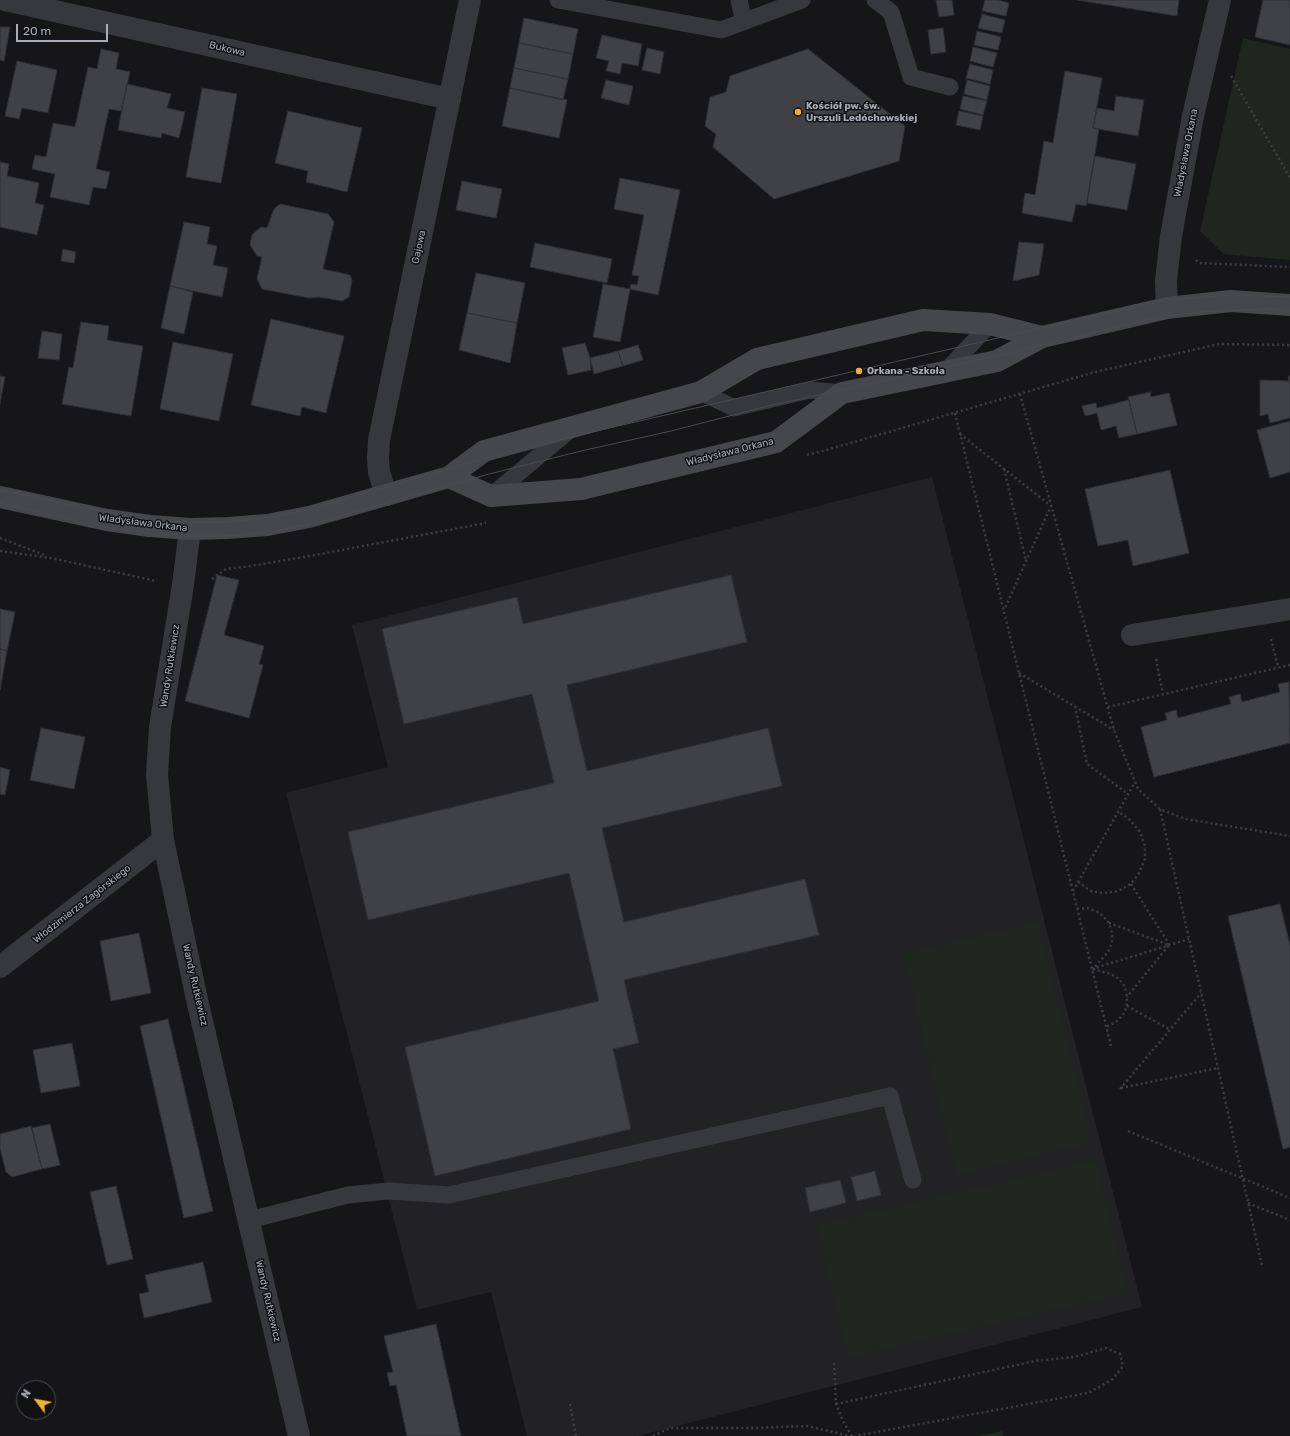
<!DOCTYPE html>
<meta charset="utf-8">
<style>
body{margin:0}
#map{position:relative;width:1290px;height:1436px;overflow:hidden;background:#161618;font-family:Rubik,sans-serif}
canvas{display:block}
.north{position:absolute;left:16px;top:1380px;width:40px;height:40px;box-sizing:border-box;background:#111113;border:1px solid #4d4f55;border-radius:50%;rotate:302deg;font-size:11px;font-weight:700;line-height:16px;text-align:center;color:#a8adb8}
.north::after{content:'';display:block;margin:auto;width:14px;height:18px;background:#f2b134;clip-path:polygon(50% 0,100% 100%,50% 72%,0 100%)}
.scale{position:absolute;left:16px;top:24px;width:92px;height:18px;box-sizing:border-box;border:2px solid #a8adb8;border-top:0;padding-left:5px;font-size:12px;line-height:14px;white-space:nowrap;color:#a8adb8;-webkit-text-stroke:3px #111113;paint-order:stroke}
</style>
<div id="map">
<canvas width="1290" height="1436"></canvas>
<div class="north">N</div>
<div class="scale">20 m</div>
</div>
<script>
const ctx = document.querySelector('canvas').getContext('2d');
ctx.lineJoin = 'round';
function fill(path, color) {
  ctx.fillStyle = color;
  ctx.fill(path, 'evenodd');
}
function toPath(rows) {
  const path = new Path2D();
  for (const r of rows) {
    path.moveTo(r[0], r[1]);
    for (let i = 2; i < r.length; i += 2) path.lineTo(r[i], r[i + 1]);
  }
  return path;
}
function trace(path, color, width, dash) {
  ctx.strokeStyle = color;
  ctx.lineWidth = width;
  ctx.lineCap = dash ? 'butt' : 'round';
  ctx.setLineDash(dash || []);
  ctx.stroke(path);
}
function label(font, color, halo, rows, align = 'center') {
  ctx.font = font + ' Rubik,sans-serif';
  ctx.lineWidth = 3;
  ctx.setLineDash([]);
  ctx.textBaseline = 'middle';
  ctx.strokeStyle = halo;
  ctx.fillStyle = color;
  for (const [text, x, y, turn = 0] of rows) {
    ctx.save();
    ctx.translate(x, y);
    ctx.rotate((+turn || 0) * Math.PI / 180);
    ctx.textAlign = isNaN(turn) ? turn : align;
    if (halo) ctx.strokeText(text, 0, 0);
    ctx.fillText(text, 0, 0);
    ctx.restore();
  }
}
fill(toPath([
 [932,477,1142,1307,638,1436,527,1436,491,1292,417,1310,286,793,388,767,352,625]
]), '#222225');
fill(toPath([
 [1243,38,1290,49,1290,260,1224,254,1200,231],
 [1038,921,1092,1143,957,1176,903,954],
 [1096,1160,1127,1293,848,1358,817,1225],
 [1002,1431,1003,1436,978,1436]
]), '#1e261f');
const building = toPath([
 [936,0,952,0,954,15,939,17,936,0],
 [985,0,998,0,1009,3,1006,16,982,11,985,0],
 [1077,0,1179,0,1177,16,1077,0],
 [1263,0,1290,0,1290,45,1255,37,1263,0],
 [982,14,1005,20,1002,33,978,28,982,14],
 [524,18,578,29,573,54,519,43,524,18],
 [0,27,10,27,4,61,0,60,0,27],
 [943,28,946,52,931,54,928,30,943,28],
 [977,31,1001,37,998,50,974,45,977,31],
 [602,35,642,44,638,66,622,63,620,74,606,71,609,61,596,58,602,35],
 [519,43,573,54,568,79,514,68,519,43],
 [973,47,997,53,993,67,970,61,973,47],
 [647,48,664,52,660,74,642,70,647,48],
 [101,49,119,53,116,69,130,72,121,111,109,109,96,169,110,172,106,189,93,187,89,205,50,197,55,174,32,169,35,155,46,157,53,123,75,127,88,67,97,69,101,49],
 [808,49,905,126,899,161,774,199,713,147,716,134,705,126,710,97,726,92,730,76,808,49],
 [17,61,57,70,48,113,22,108,19,119,5,116,17,61],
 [970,64,993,70,990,84,966,78,970,64],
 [514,68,568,79,563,100,510,88,514,68],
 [1065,71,1102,78,1093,128,1099,129,1086,206,1076,204,1072,222,1022,213,1025,193,1035,195,1044,141,1053,143,1065,71],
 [606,80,633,86,629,105,601,98,606,80],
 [967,80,990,86,987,100,964,94,967,80],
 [127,84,171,94,167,108,185,112,179,138,162,133,161,138,118,130,127,84],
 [202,88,237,94,221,183,186,177,202,88],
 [510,88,567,100,559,138,502,126,510,88],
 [963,96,987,101,983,115,960,109,963,96],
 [1116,96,1144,100,1138,136,1093,128,1097,108,1114,111,1116,96],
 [288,111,362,128,347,192,306,182,308,171,275,163,288,111],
 [959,111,983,116,980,130,956,125,959,111],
 [1095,156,1136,164,1127,210,1087,203,1095,156],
 [0,162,9,164,7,176,39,183,35,203,44,205,37,235,0,227,0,162],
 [620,178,680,190,658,295,630,289,631,284,637,285,639,276,632,275,644,215,614,209,620,178],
 [462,181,502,189,496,218,456,210,462,181],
 [280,204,328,214,334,222,323,269,350,275,352,280,349,297,342,301,319,297,309,298,262,289,257,279,262,257,257,256,250,245,252,235,261,227,267,228,274,209,280,204],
 [184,222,210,227,207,244,217,246,213,265,228,268,222,297,170,286,184,222],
 [1019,242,1044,244,1039,275,1013,281,1019,242],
 [535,243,612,259,607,283,530,267,535,243],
 [63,249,76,252,74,263,61,261,63,249],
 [476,273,525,283,517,323,467,313,476,273],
 [603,284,630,289,620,342,593,337,603,284],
 [170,286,193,292,184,334,161,328,170,286],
 [467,313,517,323,510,363,459,350,467,313],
 [271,319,344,336,326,413,302,407,300,416,251,405,271,319],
 [81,322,109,326,107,340,143,346,131,416,62,404,69,367,73,368,81,322],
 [42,331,62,334,59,360,38,358,42,331],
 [173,342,233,354,219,421,160,409,173,342],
 [585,343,590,358,591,370,568,375,562,348,585,343],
 [638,345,643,360,623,366,618,351,638,345],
 [618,351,623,366,594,374,590,358,618,351],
 [0,376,5,377,0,404,0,376],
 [1290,376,1290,418,1270,423,1268,414,1260,416,1260,380,1289,381,1288,377,1290,376],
 [1150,392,1151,397,1169,393,1177,425,1137,434,1128,397,1150,392],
 [1129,400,1137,434,1119,438,1116,426,1101,430,1097,413,1085,416,1082,406,1096,403,1097,408,1129,400],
 [1290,421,1290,472,1270,478,1257,430,1290,421],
 [1170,470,1189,553,1133,566,1128,540,1098,546,1085,489,1170,470],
 [217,575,239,580,224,635,264,646,259,664,263,665,249,718,185,701,217,575],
 [731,575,747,642,567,685,587,771,768,728,782,786,602,828,624,922,805,879,819,935,624,980,639,1043,613,1049,631,1129,435,1176,405,1047,599,1001,569,873,368,920,348,832,554,783,532,694,404,724,382,629,517,597,523,624,731,575],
 [0,609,15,612,7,651,0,649,0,609],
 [0,649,7,651,0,690,0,649],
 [1289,682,1290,743,1154,777,1141,727,1167,720,1165,713,1176,710,1178,718,1231,704,1229,697,1240,694,1242,702,1280,692,1278,684,1289,682],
 [41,728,85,737,74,789,30,780,41,728],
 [0,767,10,770,5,795,0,794,0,767],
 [1280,904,1290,945,1290,1147,1283,1149,1228,916,1280,904],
 [139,933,151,993,111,1001,100,941,139,933],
 [168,1019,213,1211,184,1218,140,1026,168,1019],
 [72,1043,80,1086,41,1093,33,1050,72,1043],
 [50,1124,60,1165,42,1169,32,1128,50,1124],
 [31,1126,42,1169,12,1177,6,1172,0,1148,0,1134,31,1126],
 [875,1171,881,1195,857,1201,851,1177,875,1171],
 [840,1180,846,1203,810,1212,805,1188,840,1180],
 [116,1186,133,1259,107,1265,90,1192,116,1186],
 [203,1262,212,1302,144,1318,139,1294,149,1292,145,1275,203,1262],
 [436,1324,461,1436,407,1436,396,1385,390,1386,387,1373,393,1372,384,1336,436,1324]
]);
fill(building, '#404145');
trace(building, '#303034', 1);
trace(toPath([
 [1231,76,1290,178],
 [1196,260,1199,263,1290,267],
 [1020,394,1114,730,1138,789,1160,809,1185,819,1290,836],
 [955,413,1111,1046],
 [960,434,1051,506,1004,610],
 [807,455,823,451,1095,372,1219,344,1290,345],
 [1004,469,1026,561],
 [0,538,47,556],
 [0,551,51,558,156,581],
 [212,579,226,569,251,566,315,555,486,523],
 [1271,639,1278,667],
 [1156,659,1163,694],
 [1019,673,1114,730],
 [1075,706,1087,764,1128,794],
 [1108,707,1290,665],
 [1160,809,1262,1265],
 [1078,882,1091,891,1104,893,1118,891,1131,884,1139,873,1145,859,1145,846,1140,832,1131,821,1118,811],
 [1131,884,1169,944],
 [1073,891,1135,782],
 [1077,909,1087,908,1096,911,1103,916,1109,923,1112,933,1112,943,1108,952,1093,969],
 [1109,923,1169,945,1127,997],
 [1092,969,1189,939],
 [1093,969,1111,974,1119,979,1125,987,1127,997,1127,1006,1123,1015,1116,1022,1106,1027],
 [1127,1006,1169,1029],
 [1121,1088,1218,1068],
 [1120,1089,1201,993],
 [1128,1131,1290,1198],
 [1248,1203,1290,1220],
 [834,1363,836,1404,843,1421,852,1436],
 [570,1404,576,1436],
 [836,1404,1035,1361,1074,1357,1106,1348,1120,1354,1123,1366,1113,1379,1088,1393,855,1436],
 [653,1436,670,1428,755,1428,807,1426,850,1436]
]), '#3d3f44', 2.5, [2, 3]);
trace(toPath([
 [558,0,721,30,802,0],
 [739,0,744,22],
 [875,0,891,12,911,77,950,87],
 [946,371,990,324],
 [701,392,734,408,810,390,842,393],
 [491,496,571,429],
 [249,1220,348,1195,388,1191,449,1195,890,1096,913,1180]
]), '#37383d', 17);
trace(toPath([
 [5,0,450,99],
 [1167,308,1166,281,1171,236,1193,116,1220,0],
 [386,495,379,472,378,458,379,440,470,0],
 [190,529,183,585,160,727,157,774,163,840,198,1004,299,1436],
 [1132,635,1290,609],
 [0,967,163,840]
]), '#37383d', 22);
trace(toPath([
 [449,477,491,496,581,489,776,442,842,393,997,361,1042,337,1167,308,1231,301,1290,305],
 [0,497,107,520,150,526,190,529,228,528,267,525,309,517,449,477,484,451,701,392,757,359,923,320,990,324,1042,337]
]), '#45474d', 22);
trace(toPath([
 [0,490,109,513,151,520,190,522,227,522,267,518,307,510,486,458,579,435,1136,306,1166,300,1231,295,1290,297],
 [0,503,106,527,149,533,189,536,228,536,268,532,311,524,489,474,581,451,671,431,768,406,988,358,1141,321,1168,316,1199,312,1266,309,1290,311]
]), '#4a4c52', 1);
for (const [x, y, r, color] of [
 [798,112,4,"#f2b134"],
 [859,371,4,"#f2b134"]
]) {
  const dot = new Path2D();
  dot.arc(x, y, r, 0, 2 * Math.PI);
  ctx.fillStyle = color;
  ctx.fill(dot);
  trace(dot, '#111113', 1.5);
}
label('10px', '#a8adb8', '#111113', [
 ["Bukowa",227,49,13],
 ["Władysława Orkana",1186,153,-79],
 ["Gajowa",419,247,-78],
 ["Władysława Orkana",730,452,-14],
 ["Władysława Orkana",143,523,7],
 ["Wandy Rutkiewicz",170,666,-81],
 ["Włodzimierza Zagórskiego",82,904,-38],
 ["Wandy Rutkiewicz",195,985,77],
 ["Wandy Rutkiewicz",268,1301,77]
]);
label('bold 10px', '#a8adb8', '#111113', [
 ["Kościół pw. św.",806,106],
 ["Urszuli Ledóchowskiej",806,118],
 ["Orkana - Szkoła",867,371]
], 'left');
</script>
